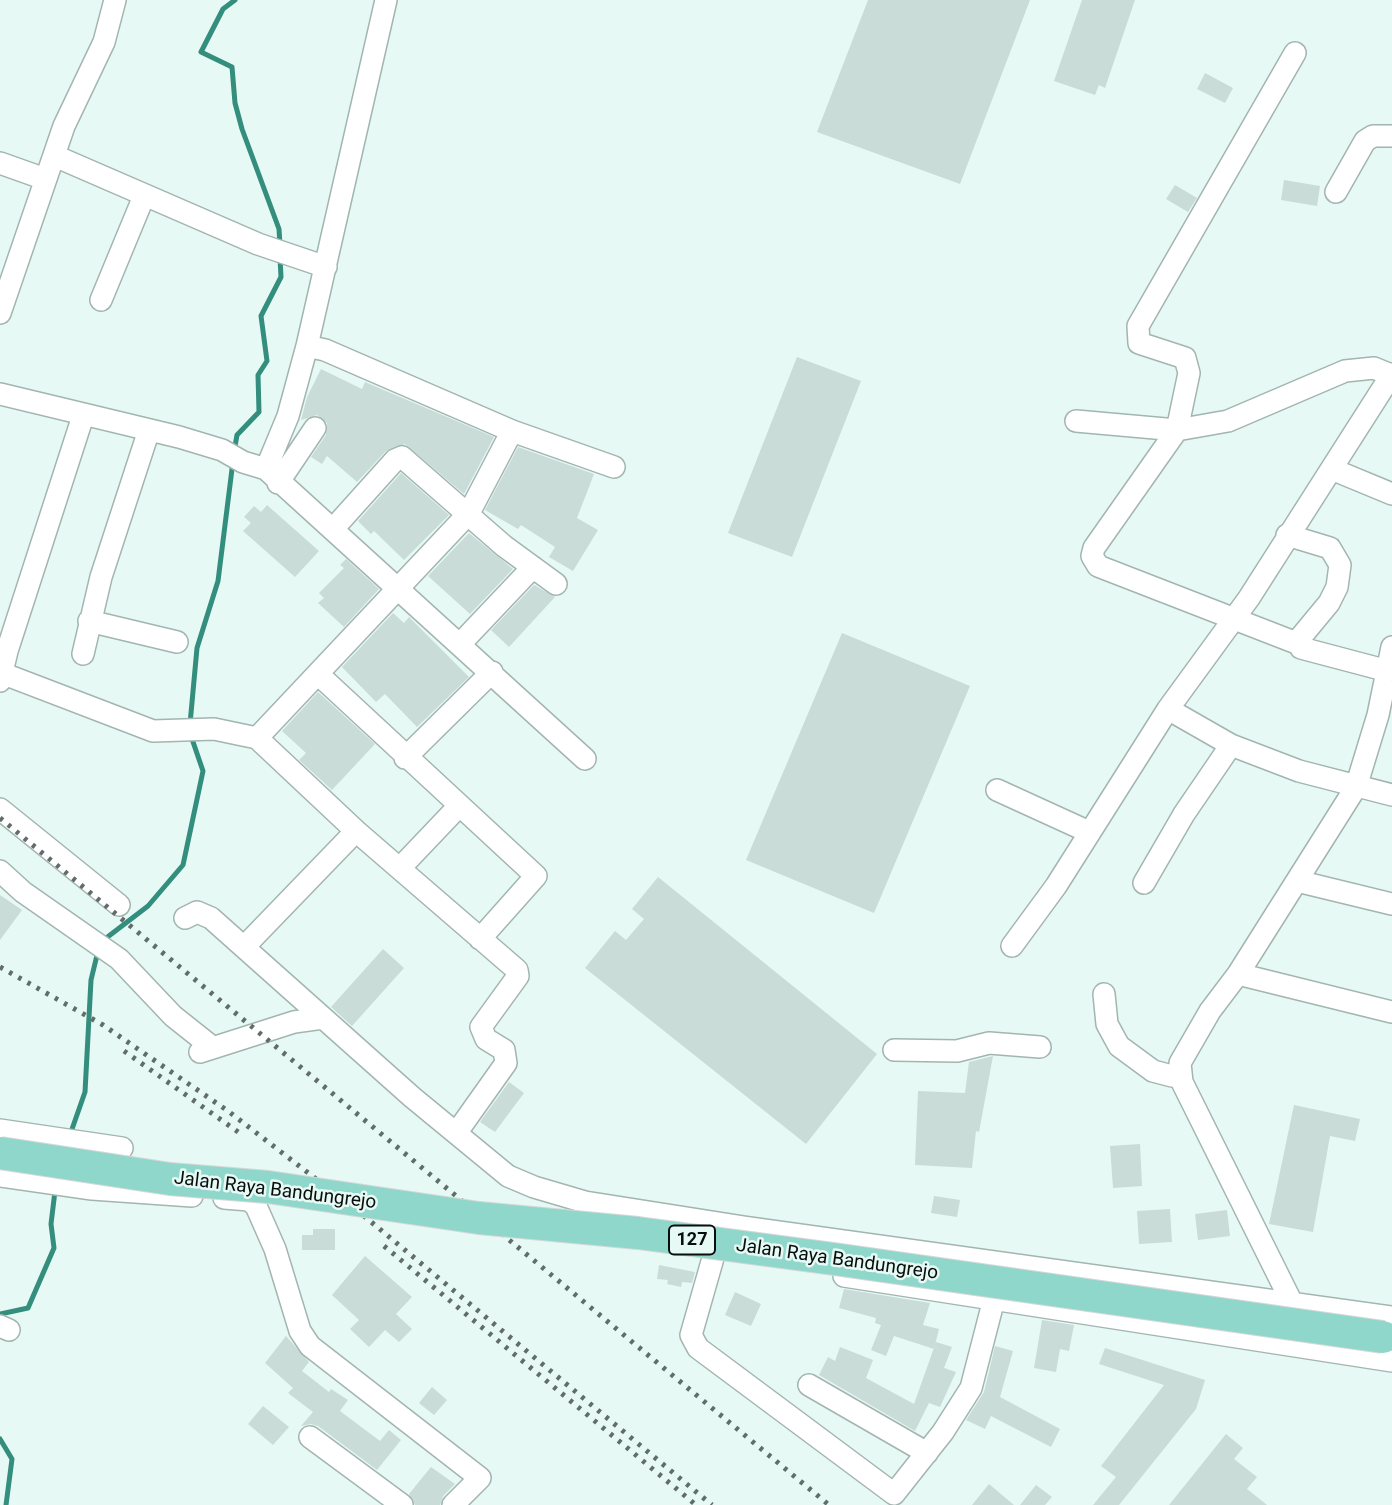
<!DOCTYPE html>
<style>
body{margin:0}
canvas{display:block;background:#e6f9f4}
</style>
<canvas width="1392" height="1505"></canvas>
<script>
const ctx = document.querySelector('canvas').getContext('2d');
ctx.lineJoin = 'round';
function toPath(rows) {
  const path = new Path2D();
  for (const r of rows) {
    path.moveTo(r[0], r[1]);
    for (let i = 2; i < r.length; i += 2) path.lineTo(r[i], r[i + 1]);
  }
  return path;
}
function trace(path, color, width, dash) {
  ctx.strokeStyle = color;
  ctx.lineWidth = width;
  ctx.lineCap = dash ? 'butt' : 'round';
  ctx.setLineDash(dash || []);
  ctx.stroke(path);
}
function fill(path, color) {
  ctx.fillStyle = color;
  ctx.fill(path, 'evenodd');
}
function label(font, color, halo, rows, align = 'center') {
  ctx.font = font + ' Roboto,sans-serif';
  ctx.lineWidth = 5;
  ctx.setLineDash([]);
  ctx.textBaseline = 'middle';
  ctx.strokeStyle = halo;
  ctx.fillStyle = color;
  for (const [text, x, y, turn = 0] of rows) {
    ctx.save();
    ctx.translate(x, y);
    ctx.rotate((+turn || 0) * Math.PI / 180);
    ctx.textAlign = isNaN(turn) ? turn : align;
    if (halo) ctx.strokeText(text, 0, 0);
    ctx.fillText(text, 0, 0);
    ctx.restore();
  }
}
trace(toPath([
 [235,0,223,9,201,52,232,67,235,103,242,129,279,229,280,245],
 [234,452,237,435,259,412,258,375,267,361,261,316,281,277,280,258],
 [190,724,197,648,218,581,233,461],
 [101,942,148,906,183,865,203,771,191,736],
 [71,1132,85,1092,91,980,98,951],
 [0,1314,28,1308,54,1248,51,1224,55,1191],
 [0,1439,12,1459,6,1505]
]), '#348e7e', 5);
fill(toPath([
 [868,0,1030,0,960,184,817,132],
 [1082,0,1135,0,1105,88,1099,85,1095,95,1054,81],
 [1205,73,1233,88,1225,103,1197,89],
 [1284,180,1320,186,1317,206,1281,200],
 [1175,185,1197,198,1188,212,1166,199],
 [797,357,861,381,792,557,728,533],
 [321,369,362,389,365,382,494,437,464,494,405,444,386,451,357,482,327,456,322,464,311,457,326,435,327,423,317,415,301,420,307,397],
 [518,447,594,474,577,518,598,530,573,571,549,557,555,547,521,525,518,529,485,510],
 [401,473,449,515,404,560,374,531,371,534,358,521],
 [267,505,319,551,295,577,243,531,251,523,244,517,254,506,261,512],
 [469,533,513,569,470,614,428,576],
 [346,559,379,589,344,627,318,603,324,598,319,593,344,568,340,565],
 [534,585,555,597,509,647,491,630],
 [393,613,404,623,409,617,469,677,417,727,385,694,376,702,342,667],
 [842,633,970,686,874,913,746,860],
 [318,692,375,744,332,790,299,760,306,753,282,731],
 [658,877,877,1054,806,1144,585,968,615,931,626,940,644,919,632,909],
 [0,895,22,910,0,940],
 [383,949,404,968,352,1026,331,1007],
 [993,1056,979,1132,976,1131,972,1168,915,1165,918,1091,965,1093,969,1062],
 [509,1082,524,1093,495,1132,480,1122],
 [1294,1105,1360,1119,1355,1141,1330,1136,1313,1232,1269,1224],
 [1140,1144,1142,1186,1113,1188,1110,1146],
 [934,1196,960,1200,957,1217,931,1213],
 [1170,1209,1172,1242,1139,1244,1137,1211],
 [1227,1210,1230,1236,1198,1240,1195,1214],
 [313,1229,335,1229,335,1250,302,1250,302,1235,313,1235],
 [365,1256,412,1297,396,1314,412,1329,399,1342,385,1330,369,1347,350,1329,359,1320,332,1295],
 [659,1265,695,1272,692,1283,682,1282,681,1287,667,1284,668,1280,657,1279],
 [844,1289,930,1303,923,1325,939,1329,934,1349,894,1336,886,1356,871,1350,881,1325,875,1323,876,1318,839,1308],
 [735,1292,761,1304,751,1326,725,1315],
 [1042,1320,1074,1325,1069,1351,1060,1349,1056,1372,1034,1368],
 [286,1336,309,1362,302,1371,329,1392,331,1389,348,1400,340,1411,380,1441,389,1430,401,1440,377,1470,318,1426,311,1424,301,1426,313,1412,288,1393,293,1388,265,1363],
 [936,1342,952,1347,944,1368,956,1372,940,1407,929,1403,915,1431,819,1375,828,1357,835,1361,840,1347,873,1360,866,1378,914,1404],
 [995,1346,1013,1351,1000,1397,1060,1429,1051,1447,991,1416,985,1429,966,1420,984,1392],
 [1105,1348,1205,1380,1196,1409,1119,1505,1093,1505,1116,1477,1101,1466,1164,1385,1099,1364],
 [432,1387,447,1400,434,1415,419,1403],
 [263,1406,289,1427,273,1445,248,1424],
 [1226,1434,1243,1448,1234,1459,1257,1477,1247,1489,1267,1505,1169,1505],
 [431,1467,455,1484,443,1496,440,1505,415,1505,409,1494],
 [989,1484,1014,1505,972,1505],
 [1036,1485,1052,1497,1045,1505,1020,1505]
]), '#cadcd7');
const street = toPath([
 [1295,53,1138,326,1139,343,1185,358,1189,373,1177,430,1094,548,1092,556,1098,566,1299,644],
 [55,156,258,244,326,267],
 [0,163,45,179],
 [1336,192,1365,141,1373,136,1392,136],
 [101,300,144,196],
 [0,313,64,126,104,42,115,0],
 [307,346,325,350,512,431,614,467],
 [0,394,179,437,222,450,243,462,266,469,585,759],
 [1076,421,1177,430,1228,421,1345,371,1374,368,1391,375],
 [266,469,288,416,307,346,386,0],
 [1334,470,1392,494],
 [278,483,315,428],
 [333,529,395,460,402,457,504,546,556,584],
 [1287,535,1330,548,1340,565,1337,587,1329,603,1300,638,1301,648,1388,671],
 [89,621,177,642],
 [461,643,533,567],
 [83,654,101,577,149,430],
 [4,674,153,731,214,729,257,738,356,831,517,970,518,976,481,1027,486,1039,504,1050,506,1063,457,1132],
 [319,675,536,876,480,939],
 [0,681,7,651,83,416],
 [1168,709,1231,745,1299,771,1392,795],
 [257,738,469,513,512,431],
 [405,758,492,672],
 [997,790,1089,832],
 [0,809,119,905],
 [400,868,459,806],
 [0,871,23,892,119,959,173,1016,212,1047],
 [1297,881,1392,904],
 [1144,883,1184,814,1231,745],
 [185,918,197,912,211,918,412,1097,508,1176,534,1187,585,1202,744,1227,1392,1317],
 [1012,946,1056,886,1168,709,1249,598,1392,374],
 [244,947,356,831],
 [1238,974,1392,1012],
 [1104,994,1107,1024,1119,1046,1153,1071,1172,1076,1180,1074],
 [894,1050,957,1051,989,1043,1040,1047],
 [200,1052,294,1022,323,1018],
 [0,1130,122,1148,101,1177],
 [0,1176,92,1189,192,1196],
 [224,1198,249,1200,256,1206,275,1249,300,1331,310,1346,480,1478,453,1505],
 [713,1258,691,1335,698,1348,894,1494,943,1432,971,1388,994,1299],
 [844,1276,1392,1361],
 [1292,1303,1182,1082,1180,1063,1210,1011,1238,974,1356,787,1378,715,1392,647],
 [0,1326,9,1330],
 [809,1385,927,1453],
 [310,1437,402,1505]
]);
trace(street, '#a3b5b1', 24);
trace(street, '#fff', 21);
trace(toPath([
 [0,818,829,1505],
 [0,967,103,1025,228,1111,364,1216,712,1505],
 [124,1051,241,1134],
 [384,1246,696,1505]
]), '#626d6a', 5, [3.5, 7]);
const primaryBridge = toPath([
 [0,1153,170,1179,268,1187,479,1218,638,1233,834,1259,1383,1337]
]);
trace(primaryBridge, '#d7d8d8', 34, []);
trace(primaryBridge, '#8fd7ca', 32);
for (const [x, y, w] of [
 [692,1240,46]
]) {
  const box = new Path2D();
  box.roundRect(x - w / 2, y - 14.5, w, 29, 5);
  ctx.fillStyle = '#e6f9f4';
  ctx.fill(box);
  trace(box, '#080e0c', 2);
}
label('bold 18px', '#080e0c', null, [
 ["127",692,1240]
]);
label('19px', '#080e0c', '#e6f9f4', [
 ["Jalan Raya Bandungrejo",275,1191,7],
 ["Jalan Raya Bandungrejo",837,1260,8]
]);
</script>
